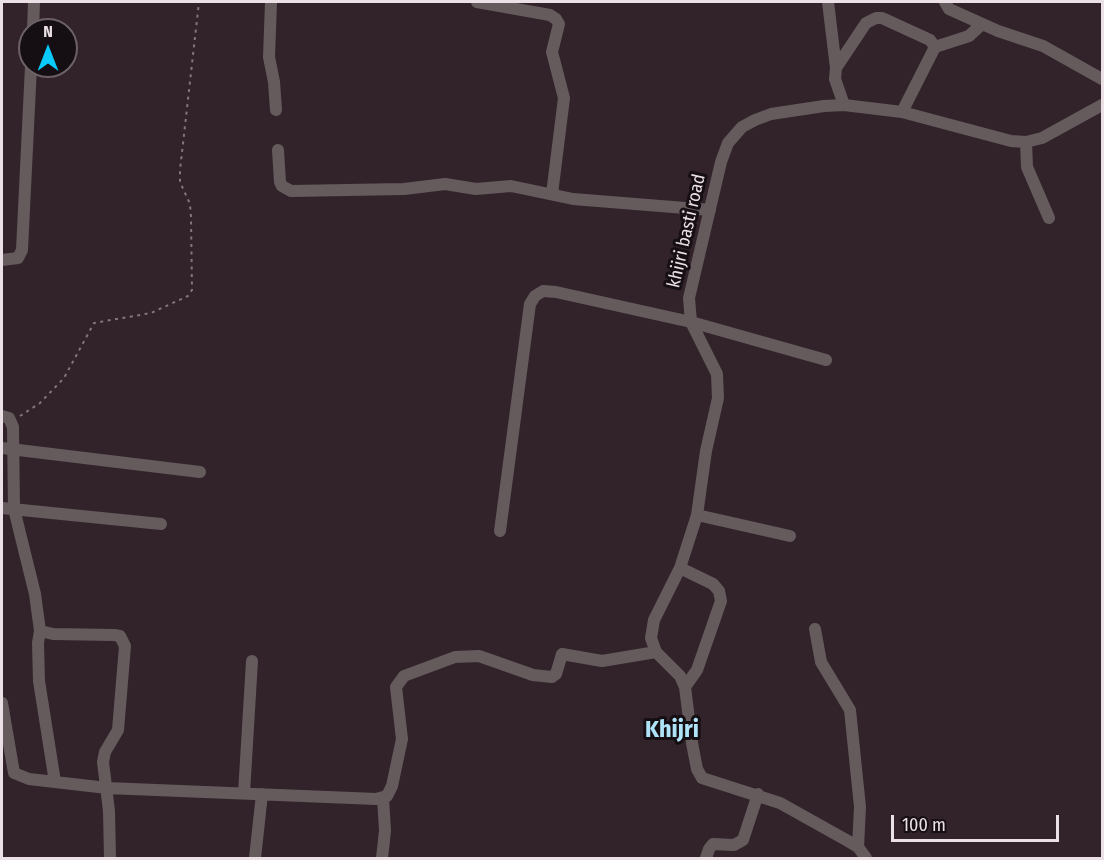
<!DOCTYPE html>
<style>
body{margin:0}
#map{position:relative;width:1104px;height:860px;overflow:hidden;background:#32232b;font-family:"Fira Sans Condensed",sans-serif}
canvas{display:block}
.frame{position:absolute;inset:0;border:3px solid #ebe0e5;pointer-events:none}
.north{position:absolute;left:18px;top:18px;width:60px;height:60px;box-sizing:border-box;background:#150e12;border:2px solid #6b6266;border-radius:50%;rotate:0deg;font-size:16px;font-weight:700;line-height:24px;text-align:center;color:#ebe0e5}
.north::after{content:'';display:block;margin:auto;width:21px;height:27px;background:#09cafa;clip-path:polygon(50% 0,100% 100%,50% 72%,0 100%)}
.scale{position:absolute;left:891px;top:815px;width:168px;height:27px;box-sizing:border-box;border:3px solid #ebe0e5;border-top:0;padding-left:8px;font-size:18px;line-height:21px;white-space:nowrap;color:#ebe0e5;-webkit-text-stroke:4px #150e12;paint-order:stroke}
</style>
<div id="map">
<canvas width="1104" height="860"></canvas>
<div class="frame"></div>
<div class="north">N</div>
<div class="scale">100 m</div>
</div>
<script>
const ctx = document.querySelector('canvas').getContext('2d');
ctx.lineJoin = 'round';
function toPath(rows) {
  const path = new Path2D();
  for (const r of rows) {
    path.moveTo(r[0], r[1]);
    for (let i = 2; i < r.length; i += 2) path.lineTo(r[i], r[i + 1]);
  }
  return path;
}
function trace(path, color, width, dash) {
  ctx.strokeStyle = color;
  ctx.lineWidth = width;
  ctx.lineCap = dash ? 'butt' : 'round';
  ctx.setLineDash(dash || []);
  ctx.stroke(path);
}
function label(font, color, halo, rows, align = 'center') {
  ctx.font = font + ' "Fira Sans Condensed",sans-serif';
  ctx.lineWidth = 6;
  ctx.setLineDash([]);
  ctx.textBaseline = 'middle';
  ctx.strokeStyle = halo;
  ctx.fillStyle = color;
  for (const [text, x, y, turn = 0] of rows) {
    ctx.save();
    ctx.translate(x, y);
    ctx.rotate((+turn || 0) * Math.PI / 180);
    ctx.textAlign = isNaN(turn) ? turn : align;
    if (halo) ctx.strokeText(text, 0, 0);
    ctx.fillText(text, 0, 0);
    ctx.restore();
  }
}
trace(toPath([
 [20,416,40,403,64,378,94,323,151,313,188,296,192,290,191,217,190,204,180,182,180,170,199,2]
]), '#83767c', 2, [3, 4.5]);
trace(toPath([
 [271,2,269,57,274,82,276,110],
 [477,2,550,15,556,19,559,24,552,52,564,98,552,194],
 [828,2,836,68],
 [945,2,949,9,998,31,1043,46,1102,79],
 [33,30,34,2],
 [935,47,969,36,982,24],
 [844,105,835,79,836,68,866,23,876,18,882,18,930,40,935,47,902,112],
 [1026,142,1027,167,1049,218],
 [278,150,280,182,282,186,291,191,404,189,445,184,476,189,511,186,573,199,710,210],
 [2,260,18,258,22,250,31,66],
 [2,416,9,418,13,427,14,509,35,594,40,631,53,634,114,635,120,636,125,646,118,730,105,752,103,762,109,811,110,858],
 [2,448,200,472],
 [2,508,161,524],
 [697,515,790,536],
 [500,531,530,304,535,296,543,291,556,292,691,322,826,360],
 [680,568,713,584,719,591,721,601,697,670,685,687],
 [815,629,821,662,850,710,860,807,858,847],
 [40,631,38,643,39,681,55,782],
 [2,703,14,773,29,779,107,788,376,799,387,796,392,786,402,739,396,687,404,676,455,657,479,656,533,675,552,677,556,674,562,654,602,661,656,652],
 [244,793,252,661],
 [255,858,262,794],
 [382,858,385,831,383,798],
 [706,858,709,849,713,844,734,845,743,840,758,794],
 [866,858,858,847,848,841,780,803,702,778,697,769,692,743,685,687,680,676,656,652,651,638,654,620,680,568,697,515,706,451,718,398,717,374,691,322,689,298,721,162,728,143,742,127,755,120,771,114,824,106,844,105,902,112,1011,141,1026,142,1042,138,1102,105]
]), '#655b5d', 12);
label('18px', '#ebe0e5', '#150e12', [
 ["khijri basti road",687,231,-77]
]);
label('bold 24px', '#afe3f7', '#150e12', [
 ["Khijri",672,730]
]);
</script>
